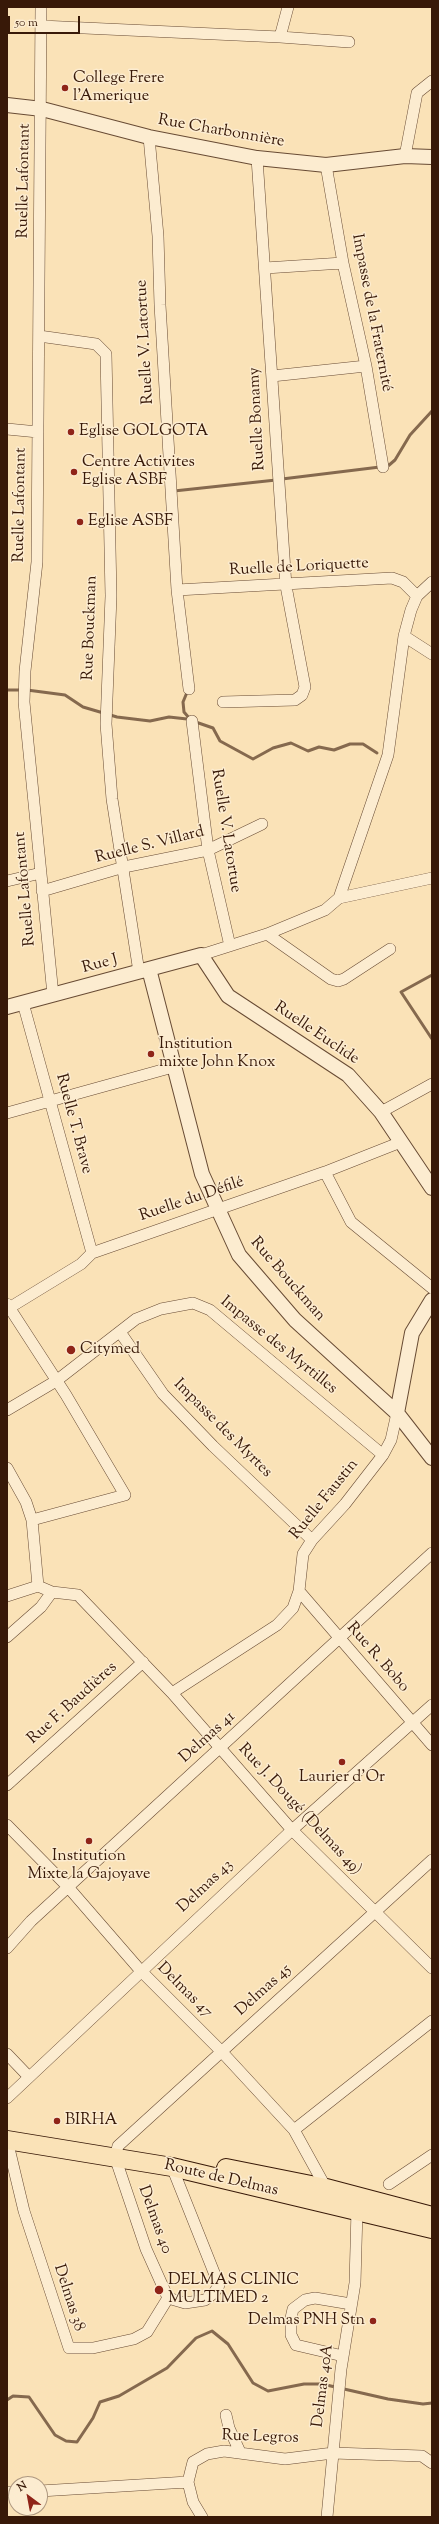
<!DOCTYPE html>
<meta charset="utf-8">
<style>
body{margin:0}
#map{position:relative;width:439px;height:2524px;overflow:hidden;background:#fae2b7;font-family:"Sorts Mill Goudy",serif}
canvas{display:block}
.frame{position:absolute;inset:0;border:8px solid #381908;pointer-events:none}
.north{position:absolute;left:8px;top:2476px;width:40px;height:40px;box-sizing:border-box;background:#fcecd0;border:1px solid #ae9880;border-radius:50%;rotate:328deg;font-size:11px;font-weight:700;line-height:16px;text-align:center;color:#381908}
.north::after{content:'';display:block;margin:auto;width:14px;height:18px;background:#8f2418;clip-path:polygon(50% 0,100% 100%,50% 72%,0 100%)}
.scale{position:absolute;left:8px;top:16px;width:72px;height:18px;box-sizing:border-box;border:2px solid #381908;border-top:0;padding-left:5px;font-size:12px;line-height:14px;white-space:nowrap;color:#381908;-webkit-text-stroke:3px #fcecd0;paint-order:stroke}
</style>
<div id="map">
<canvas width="439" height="2524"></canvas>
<div class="frame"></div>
<div class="north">N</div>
<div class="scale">50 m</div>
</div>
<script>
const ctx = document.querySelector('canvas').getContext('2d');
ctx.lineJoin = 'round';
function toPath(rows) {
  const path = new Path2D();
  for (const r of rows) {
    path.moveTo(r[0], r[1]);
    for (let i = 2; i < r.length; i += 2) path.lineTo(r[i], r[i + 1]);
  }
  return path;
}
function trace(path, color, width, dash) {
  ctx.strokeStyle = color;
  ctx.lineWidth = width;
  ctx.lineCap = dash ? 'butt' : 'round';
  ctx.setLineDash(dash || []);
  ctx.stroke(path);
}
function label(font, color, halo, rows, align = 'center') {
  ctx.font = font + ' "Sorts Mill Goudy",serif';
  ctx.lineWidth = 3;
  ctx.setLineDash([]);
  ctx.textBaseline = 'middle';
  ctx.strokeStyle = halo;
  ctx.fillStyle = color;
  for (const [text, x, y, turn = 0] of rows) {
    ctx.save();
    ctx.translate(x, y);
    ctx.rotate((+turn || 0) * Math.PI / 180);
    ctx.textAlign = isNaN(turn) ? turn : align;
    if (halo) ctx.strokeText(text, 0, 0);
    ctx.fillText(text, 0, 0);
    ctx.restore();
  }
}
trace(toPath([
 [282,479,388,466,395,460,410,435,432,411],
 [174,491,276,480],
 [7,690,21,690],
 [27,690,65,695,83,707,117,717,150,721,169,717,187,719,213,728,220,741,253,759,273,748,291,743,308,751,319,747,334,750,350,744,363,744,377,753],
 [188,690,183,702,184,712,190,719],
 [432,975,401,992,432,1039],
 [7,2400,13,2396,29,2397,55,2435,66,2441,77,2442,93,2418,100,2402,119,2396,167,2368,196,2338,212,2331,228,2344,253,2383,268,2391,304,2384,322,2384,388,2399,423,2404,432,2403]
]), '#85694e', 3);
const minor = toPath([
 [41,7,37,562,25,671,24,702,53,995],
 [41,26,280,37,349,42],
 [280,37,288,7],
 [149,137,158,236,160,305,177,590,189,689],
 [405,156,417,93,432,81],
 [326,165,343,263,366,366,383,467],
 [265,268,343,263],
 [39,336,96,344,106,354,111,596,106,724,112,799,139,972],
 [272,376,366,366],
 [7,429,38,432],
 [177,590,392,578,403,582,417,596],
 [404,636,432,654],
 [223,702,295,700,302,695,305,687,286,586,257,158],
 [192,721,208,850,230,946],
 [7,881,41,873],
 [42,891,124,867,208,850,262,824],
 [339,898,432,878],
 [267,934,331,979,338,981,344,979,390,949],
 [201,955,267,934,325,910,339,898,388,755,404,636,411,610,417,596,432,582],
 [23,1003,92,1253],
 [381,1112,432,1084],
 [7,1113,173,1067],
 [325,1172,351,1222,432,1288],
 [7,1304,66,1395,125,1495,32,1520],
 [9,1308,81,1264,92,1253,325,1172,401,1142],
 [120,1332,163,1394,213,1446,312,1540],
 [7,1410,56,1381,136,1319,161,1309,193,1303,210,1310,383,1455],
 [7,1468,26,1502,32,1520,38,1586],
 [38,1586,52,1592,78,1595,172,1693,292,1830,432,1968],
 [299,1591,432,1745],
 [7,1596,38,1586],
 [7,1637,41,1607,52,1592],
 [172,1693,277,1625,293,1608,299,1591,303,1554,312,1540,345,1504,383,1455,391,1440,397,1413],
 [7,1785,143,1662],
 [7,1825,68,1887,140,1970,221,2051,294,2130,326,2188],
 [7,1948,31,1921,432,1553],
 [7,2054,29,2077],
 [7,2098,292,1830,432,1705],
 [294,2130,432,2021],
 [7,2140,24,2211,69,2348,93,2348,134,2339,147,2332,168,2298],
 [172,2167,219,2285,214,2293,205,2300,185,2303,168,2298,146,2249,115,2157,118,2146,432,1860],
 [389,2184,432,2155],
 [343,2356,296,2345,291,2335,291,2318,293,2309,305,2300,315,2298,351,2304],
 [226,2415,229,2428,240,2452],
 [40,2491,188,2482],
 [7,2492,16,2492],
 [202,2517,193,2502,188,2482,193,2462,207,2454,224,2451,285,2459,333,2453,422,2456,432,2463],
 [327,2517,341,2369,355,2283,357,2210]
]);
const tertiary = toPath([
 [7,105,42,109,149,137,257,158,326,165,405,156,432,157],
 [149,969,202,1174,239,1255,295,1320,397,1413,432,1458],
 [7,1007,201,955,228,996,348,1075,381,1112,432,1188],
 [397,1413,412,1333,432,1300]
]);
const primary = toPath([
 [7,2140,172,2167,432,2229],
 [226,2168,326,2188,432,2216]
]);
trace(minor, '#684b34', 12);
trace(tertiary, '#684b34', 16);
trace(primary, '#381908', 20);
trace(minor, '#fcecd0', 11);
trace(tertiary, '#fcecd0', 14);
trace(primary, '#fae2b7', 18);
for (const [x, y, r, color] of [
 [65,88,4,"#8f2418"],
 [71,432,4,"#8f2418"],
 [74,472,4,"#8f2418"],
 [80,522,4,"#8f2418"],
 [151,1054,4,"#8f2418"],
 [71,1350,5,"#8f2418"],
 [342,1762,4,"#8f2418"],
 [89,1841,4,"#8f2418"],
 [57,2121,4,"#8f2418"],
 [159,2290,5,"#8f2418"],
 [373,2321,4,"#8f2418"]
]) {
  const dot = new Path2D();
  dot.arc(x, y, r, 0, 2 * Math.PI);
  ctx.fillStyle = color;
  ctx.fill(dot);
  trace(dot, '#fcecd0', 1.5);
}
label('16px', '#381908', '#fcecd0', [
 ["College Frere",73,79],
 ["l'Amerique",73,97],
 ["Eglise GOLGOTA",79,432],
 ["Centre Activites",82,463],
 ["Eglise ASBF",82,481],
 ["Eglise ASBF",88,522],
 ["Institution",159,1045],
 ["mixte John Knox",159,1063],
 ["Citymed",80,1350],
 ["Laurier d'Or",342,1778,"center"],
 ["Institution",89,1857,"center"],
 ["Mixte la Gajoyave",89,1875,"center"],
 ["BIRHA",65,2121],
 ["DELMAS CLINIC",168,2281],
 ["MULTIMED 2",168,2299],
 ["Delmas PNH Stn",365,2321,"right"]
], 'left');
label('16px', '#381908', '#fcecd0', [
 ["Rue Charbonnière",221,132,10],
 ["Ruelle Lafontant",25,181,-89],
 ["Impasse de la Fraternité",371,313,79],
 ["Ruelle V. Latortue",146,342,-93],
 ["Ruelle Bonamy",258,419,-93],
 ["Ruelle Lafontant",21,505,-89],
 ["Ruelle de Loriquette",299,568,-3],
 ["Rue Bouckman",91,628,-88],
 ["Ruelle V. Latortue",225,831,81],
 ["Ruelle S. Villard",150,846,-14],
 ["Ruelle Lafontant",26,889,-95],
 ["Rue J",100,965,-15],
 ["Ruelle Euclide",316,1034,34],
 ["Ruelle T. Brave",73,1124,75],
 ["Ruelle du Défilé",192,1200,-19],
 ["Rue Bouckman",287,1280,49],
 ["Impasse des Myrtilles",278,1346,39],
 ["Impasse des Myrtes",222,1429,45],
 ["Ruelle Faustin",325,1500,-51],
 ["Rue R. Bobo",377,1658,49],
 ["Rue F. Baudières",73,1704,-42],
 ["Delmas 41",208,1738,-42],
 ["Rue J. Dougé (Delmas 49)",299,1810,47],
 ["Delmas 43",206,1887,-43],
 ["Delmas 47",184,1991,45],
 ["Delmas 45",264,1991,-42],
 ["Route de Delmas",221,2179,13],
 ["Delmas 40",154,2220,70],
 ["Delmas 38",68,2298,72],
 ["Delmas 40A",324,2386,-83],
 ["Rue Legros",260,2438,2]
]);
</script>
